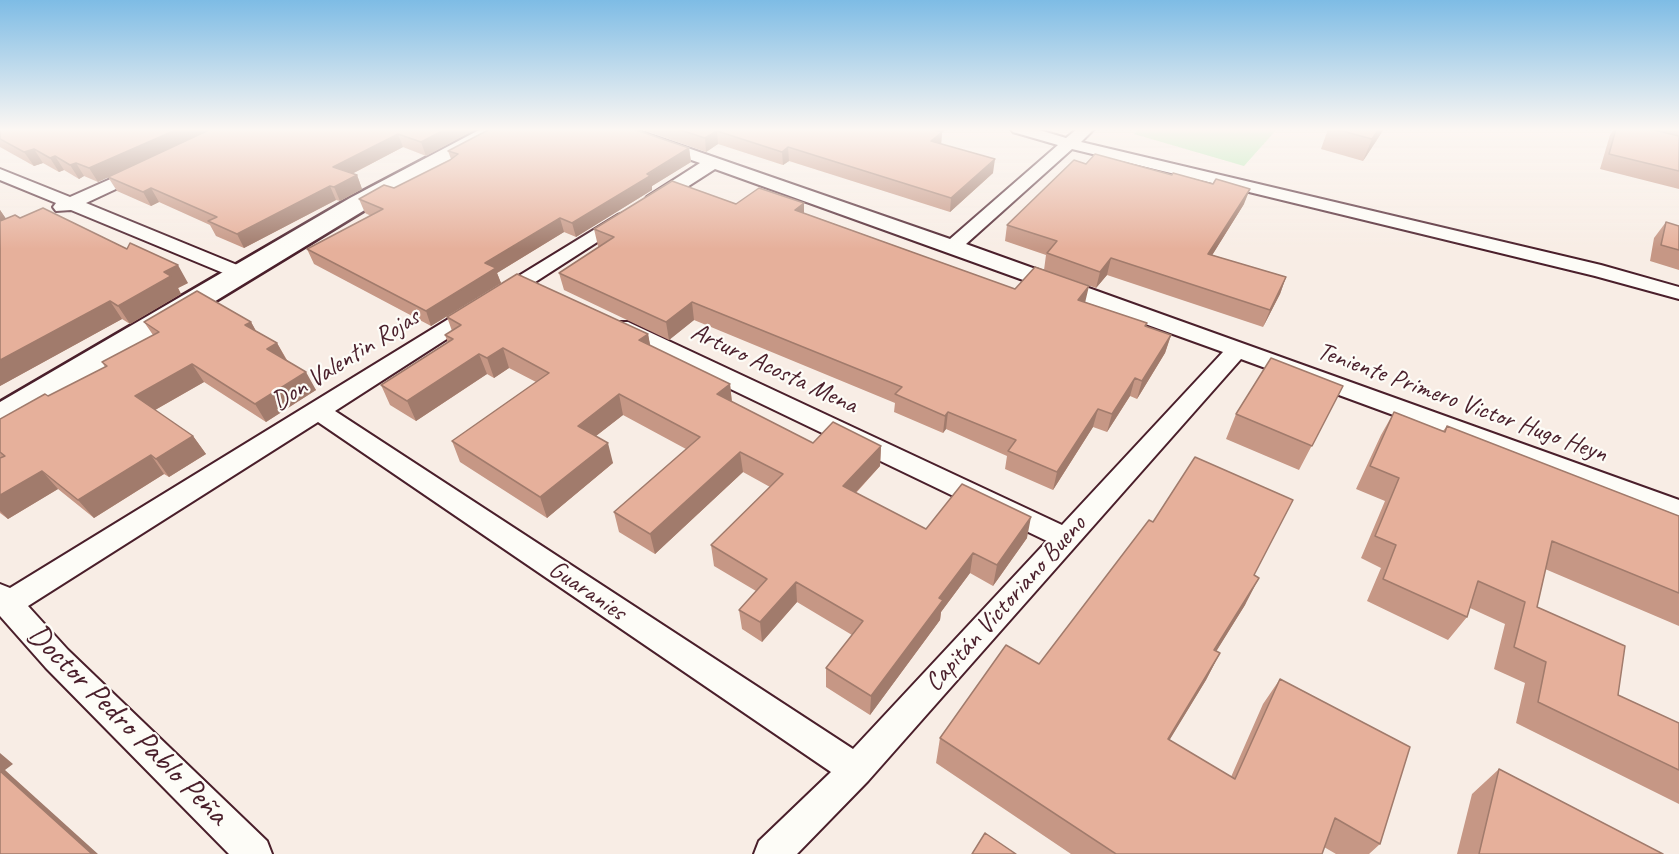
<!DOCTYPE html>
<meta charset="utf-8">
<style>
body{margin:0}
canvas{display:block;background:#f8ede5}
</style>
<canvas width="1679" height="854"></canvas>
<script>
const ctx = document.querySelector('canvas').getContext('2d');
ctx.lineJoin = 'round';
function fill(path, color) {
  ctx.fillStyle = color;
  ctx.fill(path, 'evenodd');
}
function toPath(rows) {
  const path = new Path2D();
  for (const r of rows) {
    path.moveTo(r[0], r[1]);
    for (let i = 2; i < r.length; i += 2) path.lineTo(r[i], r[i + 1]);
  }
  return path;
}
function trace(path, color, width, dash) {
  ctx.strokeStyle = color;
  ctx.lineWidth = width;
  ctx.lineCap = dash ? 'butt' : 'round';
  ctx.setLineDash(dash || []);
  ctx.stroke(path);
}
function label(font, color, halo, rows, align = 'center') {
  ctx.font = font + ' Caveat,sans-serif';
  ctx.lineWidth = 4.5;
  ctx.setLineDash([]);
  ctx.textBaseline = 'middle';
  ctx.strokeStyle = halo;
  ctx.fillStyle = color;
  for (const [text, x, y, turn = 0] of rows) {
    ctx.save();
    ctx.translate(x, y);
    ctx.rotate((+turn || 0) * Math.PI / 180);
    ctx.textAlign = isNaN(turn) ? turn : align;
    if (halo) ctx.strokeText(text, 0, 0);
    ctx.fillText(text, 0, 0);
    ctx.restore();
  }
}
fill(toPath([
 [1139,129,1277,129,1244,166,1134,134]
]), '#aee8ad');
const street = toPath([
 [610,129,633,129,950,239,1058,145,1013,132,1011,129,1036,129,1066,138,1077,129,1094,129,1081,142,1601,265,1679,287,1679,299,1595,276,1072,149,966,244,1679,500,1679,520,1241,359,868,781,797,854,754,854,759,841,831,772,318,422,28,606,68,650,267,841,272,854,229,854,46,668,0,616,0,584,10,588,618,215,624,213,633,219,335,411,853,749,1047,541,612,332,609,327,612,322,628,322,1062,525,1223,352,715,169,659,205,647,205,644,201,647,197,700,163,612,132,610,129],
 [142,165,148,166,151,170,148,174,86,203,247,269,250,273,247,277,233,277,71,210,56,211,53,207,56,203,0,180,0,169,70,197,142,165]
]);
const secondary = toPath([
 [481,129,508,129,505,134,368,208,12,425,0,428,0,402,350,198,481,129]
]);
trace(street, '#4a1f2b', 4);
trace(secondary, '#4a1f2b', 5);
fill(street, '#fdfcf7');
fill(secondary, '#fdfcf7');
fill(toPath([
 [0,129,476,129,426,156,403,147,352,174,357,175,362,189,340,201,336,200,244,248,216,236,210,225,159,202,151,206,117,191,108,177,98,182,84,176,79,179,64,170,59,172,43,163,34,166,0,147],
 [640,129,946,129,942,132,941,144,993,173,950,212,789,161,783,165,718,144,706,152],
 [1328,129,1384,129,1363,161,1321,149],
 [1614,129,1679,129,1679,189,1600,169,1610,135],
 [689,148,691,162,652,186,652,190,576,237,564,232,497,273,501,283,431,326,314,264,307,249,371,216,365,213,359,199,394,188,451,159,448,151],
 [804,203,804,213,1015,289,1085,302,1147,323,1146,327,1171,335,1165,353,1137,399,1130,396,1107,432,1093,427,1053,490,1005,469,1007,456,946,429,943,433,894,412,895,403,694,320,669,340,564,290,559,273,599,247,598,246,594,229,736,204],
 [1244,204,1212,255,1286,277,1280,294,1263,327,1107,275,1096,288,1044,270,1046,255,1005,241,1007,225],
 [0,210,6,219,20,218,188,283,178,288,181,294,130,324,122,319,0,386],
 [1666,222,1679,226,1679,270,1650,261,1654,238],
 [447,317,648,334,650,346,730,384,732,402,813,443,881,446,880,466,856,493,926,529,1027,538,993,586,970,573,941,612,940,620,870,715,826,687,826,668,852,635,797,602,762,642,742,629,739,610,756,591,714,566,711,545,770,487,743,472,655,554,619,532,614,512,686,449,623,415,596,436,613,463,547,518,460,462,452,441,536,382,509,368,494,378,487,374,416,421,390,405,381,385,448,343,445,335,452,331],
 [144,322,251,322,256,331,277,343,287,360,316,390,266,422,204,382,155,410,193,436,206,454,169,477,164,474,94,518,58,489,8,519,0,513,0,419,48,396,105,367,102,362,153,335],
 [1343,386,1299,470,1226,439,1236,414],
 [1394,412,1443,431,1447,426,1679,516,1679,626,1545,569,1537,607,1618,695,1679,723,1679,804,1516,723,1525,683,1494,669,1505,624,1470,608,1467,617,1448,640,1367,601,1381,568,1361,558,1385,501,1356,489,1381,435],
 [1153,522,1254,575,1245,605,1216,651,1220,653,1206,680,1169,740,1231,777,1263,704,1280,679,1380,844,1369,854,1336,854,1324,847,1322,854,1071,854,936,763,940,738,1039,664],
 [1499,769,1663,854,1457,854,1472,794]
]), '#c69785');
fill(toPath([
 [178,129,215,129,98,182,89,168],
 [446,129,476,129,426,156,421,142],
 [930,129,946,129,941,134,942,132,941,146,930,155],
 [1379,129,1384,129,1363,161,1372,139],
 [717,131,718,144,706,152,705,138],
 [398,134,403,147,338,181,333,167],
 [788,147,789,161,783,165,782,152],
 [689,148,691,162,652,186,652,190,576,237,572,223],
 [34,149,43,163,34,166,24,152],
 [55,156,64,170,59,172,50,158],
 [995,159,993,173,950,212,951,198],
 [76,163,84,176,79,179,70,165],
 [357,175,362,189,340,201,334,187],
 [330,186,336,200,244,248,237,234],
 [151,188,159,202,151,206,143,192],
 [1250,189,1244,204,1203,270,1208,254],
 [804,203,804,219,795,210],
 [0,210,9,223,0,228],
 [560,218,564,232,497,273,501,283,431,326,426,311,485,263],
 [1111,258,1107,275,1096,288,1100,272],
 [178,265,188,283,178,288,181,294,130,324,118,306,164,272],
 [1286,277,1280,294,1263,327,1270,310],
 [1089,286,1085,303,1078,300],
 [110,301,122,319,0,386,0,360],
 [692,302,694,320,669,340,666,322],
 [251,322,261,340,245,325],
 [648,334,652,354,639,340],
 [1171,335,1165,353,1137,399,1142,381],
 [277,343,287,361,267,349],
 [503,348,509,368,494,378,487,358],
 [479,354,487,374,416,421,407,401],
 [192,364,204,382,148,414,135,396],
 [306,372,316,390,266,422,255,404],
 [1135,378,1130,396,1107,432,1112,414],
 [730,384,732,404,717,394],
 [619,394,623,415,583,446,578,426],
 [1098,409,1093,427,1053,490,1057,472],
 [948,412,946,429,943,433,945,416],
 [193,436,206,454,169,477,156,459],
 [608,443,613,463,547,518,540,497],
 [881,446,880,466,843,506,843,486],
 [740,452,743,472,655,554,650,534],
 [151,455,164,474,94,518,78,500],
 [42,471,58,489,8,519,0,511,0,495],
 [1031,517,1027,538,993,586,997,565],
 [973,553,970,573,941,612,940,620,870,715,871,696,939,598],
 [1259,578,1245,605,1201,676,1214,650],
 [796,582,797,602,762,642,760,622],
 [1220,653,1206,680,1155,764,1168,739],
 [0,753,13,764,5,770,98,854,92,854,0,771]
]), '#a17b6c');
const building = toPath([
 [0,129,178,129,89,168,76,163,70,165,55,156,50,158,34,149,24,152,0,139,0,129],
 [211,129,446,129,421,142,398,134,333,167,357,175,334,187,330,186,237,234,208,221,217,217,151,188,143,192,108,177,211,129],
 [490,129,633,129,689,148,647,174,650,176,572,223,560,218,485,263,496,268,426,311,307,249,383,209,359,199,384,185,394,188,450,160,458,154,448,151,490,129],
 [677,129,931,129,942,132,931,141,995,159,951,198,788,147,782,152,717,131,705,138,677,129],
 [1335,129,1379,129,1372,139,1335,129],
 [1616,129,1650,129,1679,136,1679,171,1609,154,1616,129],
 [1095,154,1172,175,1173,173,1213,184,1216,179,1250,189,1208,254,1286,277,1270,310,1111,258,1100,272,1047,253,1057,241,1007,225,1074,160,1086,164,1095,154],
 [672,181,736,204,759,188,804,203,795,210,1015,289,1035,267,1089,286,1078,300,1147,323,1145,326,1171,335,1142,381,1135,378,1112,414,1098,409,1057,472,1008,451,1016,440,948,412,945,416,895,394,902,387,692,302,666,322,559,273,614,237,594,229,672,181],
 [43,208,127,249,130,243,178,265,164,272,171,276,118,306,110,301,0,360,0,221,15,215,20,218,43,208],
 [1666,222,1679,226,1679,250,1661,245,1666,222],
 [517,274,648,334,639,340,730,384,717,394,813,443,833,422,881,446,843,486,926,529,962,484,1031,517,997,565,973,553,939,598,943,600,871,696,826,668,863,621,796,582,760,622,739,610,767,579,711,545,783,474,740,452,650,534,614,512,700,437,619,394,578,426,608,443,540,497,452,441,549,373,503,348,487,358,479,354,407,401,381,385,453,339,445,335,461,325,447,317,517,274],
 [197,291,251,322,245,325,277,343,267,349,306,372,255,404,192,364,135,396,193,436,156,459,151,455,78,500,42,471,0,495,0,458,5,456,0,452,0,419,45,394,48,396,107,366,102,362,159,332,144,322,197,291],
 [1271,358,1343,386,1312,446,1236,414,1271,358],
 [1394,412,1445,432,1447,426,1679,516,1679,593,1552,541,1537,607,1625,646,1618,695,1679,723,1679,770,1538,702,1546,662,1514,647,1525,602,1478,581,1467,617,1383,579,1396,545,1375,536,1399,478,1370,466,1394,412],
 [1195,457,1293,500,1254,575,1259,578,1214,650,1220,653,1168,739,1235,779,1280,679,1410,747,1380,844,1335,818,1322,854,1116,854,940,738,1006,645,1039,664,1149,520,1153,522,1195,457],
 [1499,769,1663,854,1479,854,1499,769],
 [0,771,92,854,0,854,0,771],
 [985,833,1016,854,972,854,985,833]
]);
fill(building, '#e6b09b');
trace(building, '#a17b6c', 1.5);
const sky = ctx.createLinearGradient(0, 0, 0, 249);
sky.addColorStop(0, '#7ebce5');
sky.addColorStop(0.52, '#fcf7f3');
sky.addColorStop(1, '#fcf7f300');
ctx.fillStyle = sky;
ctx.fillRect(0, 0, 1679, 249);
label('26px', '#4a1f2b', '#fdfcf7', [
 ["Don Valentin Rojas",346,360,-32],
 ["Arturo Acosta Mena",774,369,25],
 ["Teniente Primero Victor Hugo Heyn",1462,403,20],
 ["Guaranies",587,591,34],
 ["Capitán Victoriano Bueno",1006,604,-48]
]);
label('32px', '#4a1f2b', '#fdfcf7', [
 ["Doctor Pedro Pablo Peña",127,725,45]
]);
</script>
